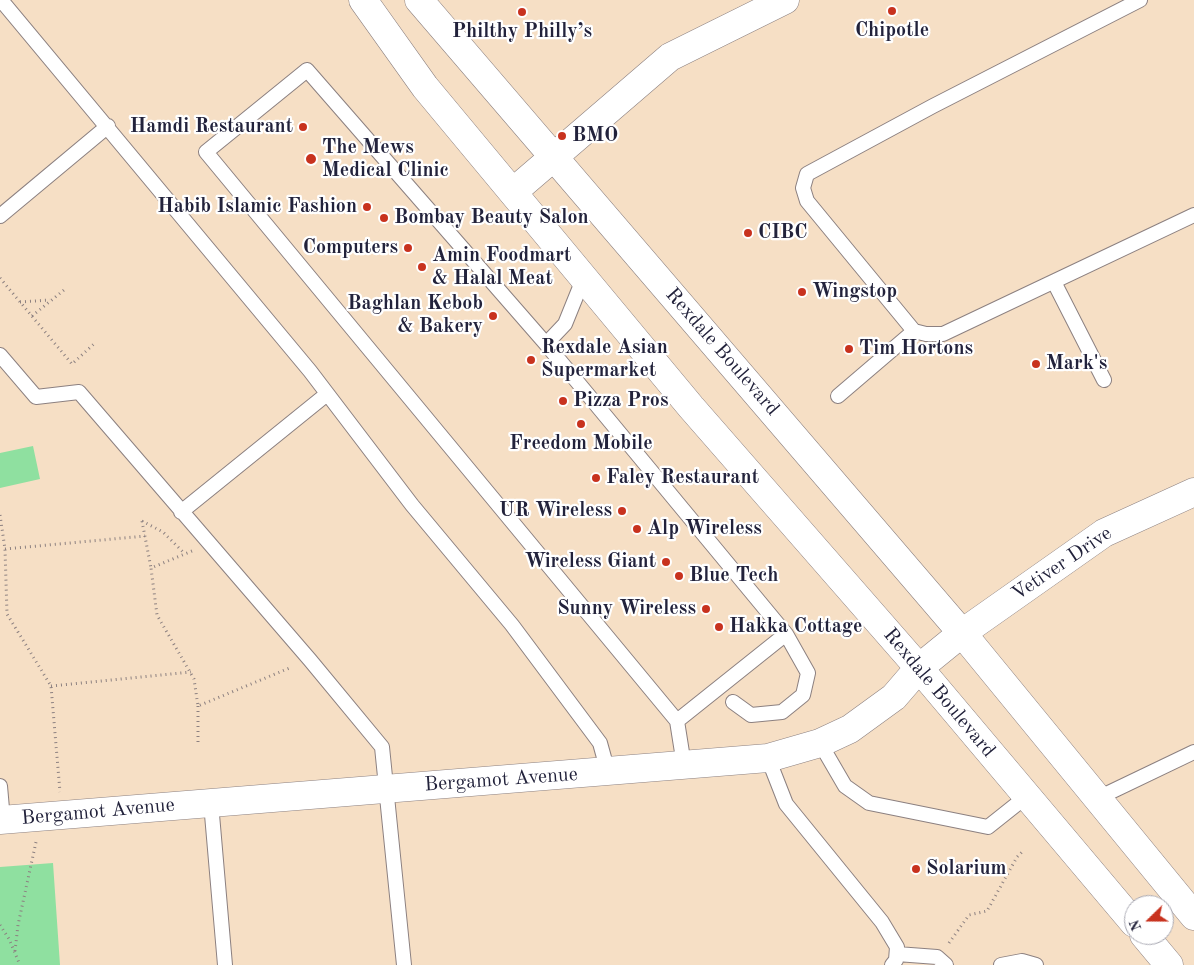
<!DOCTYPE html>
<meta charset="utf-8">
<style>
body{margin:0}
#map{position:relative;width:1194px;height:965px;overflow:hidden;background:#f6dfc5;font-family:"Old Standard TT",serif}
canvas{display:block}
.north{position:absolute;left:1124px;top:895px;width:50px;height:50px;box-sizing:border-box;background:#fff;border:1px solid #a7a7b1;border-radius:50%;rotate:248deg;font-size:14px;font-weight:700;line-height:20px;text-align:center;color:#22223b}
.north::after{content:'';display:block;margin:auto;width:18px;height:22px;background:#c8321e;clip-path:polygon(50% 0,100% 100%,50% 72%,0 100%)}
</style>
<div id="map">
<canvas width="1194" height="965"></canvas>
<div class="north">N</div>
</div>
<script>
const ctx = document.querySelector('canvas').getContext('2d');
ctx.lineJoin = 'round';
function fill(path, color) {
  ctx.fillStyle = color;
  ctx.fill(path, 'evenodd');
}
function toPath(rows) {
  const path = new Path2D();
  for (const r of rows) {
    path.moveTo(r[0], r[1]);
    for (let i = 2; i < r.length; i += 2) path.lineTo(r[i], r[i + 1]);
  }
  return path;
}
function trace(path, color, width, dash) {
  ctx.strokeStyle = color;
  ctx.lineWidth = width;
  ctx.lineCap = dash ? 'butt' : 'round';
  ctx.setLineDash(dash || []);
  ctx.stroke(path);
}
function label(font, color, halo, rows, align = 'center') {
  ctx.font = font + ' "Old Standard TT",serif';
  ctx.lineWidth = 4.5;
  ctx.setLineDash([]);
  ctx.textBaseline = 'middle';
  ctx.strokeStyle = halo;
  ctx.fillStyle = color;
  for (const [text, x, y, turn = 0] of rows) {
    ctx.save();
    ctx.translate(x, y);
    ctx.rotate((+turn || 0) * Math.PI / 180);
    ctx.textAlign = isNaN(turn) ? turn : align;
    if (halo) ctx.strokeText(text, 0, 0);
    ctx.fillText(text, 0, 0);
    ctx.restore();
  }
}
fill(toPath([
 [33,446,40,479,0,488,0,453],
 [53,863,60,965,0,965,0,867]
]), '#8fe0a0');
const lane = toPath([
 [1,0,310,371,412,505,512,625,600,743,608,772],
 [1140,0,933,106,807,174,803,188,807,201,914,331,926,334,943,334,1194,215],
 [0,216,108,126],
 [1054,282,1104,380],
 [546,344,565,324,584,277],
 [0,355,36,397,79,392,310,660,382,747,404,965],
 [838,396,914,331],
 [181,512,327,394],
 [677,721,206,152,307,70,546,344,786,634],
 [820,743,845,786,869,803,988,827,1027,796],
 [768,758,786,804,882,922,897,947,896,960,892,965],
 [684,765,677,721,786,634,808,673,803,695,782,712,751,715,733,702],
 [0,786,3,820],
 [1098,798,1194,752],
 [211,803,225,965],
 [897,954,937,957,946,965],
 [1001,965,1022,961,1036,965]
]);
const street = toPath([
 [513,192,670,57,785,0],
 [0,820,768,758,820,743,850,729,894,697,919,668,962,633,1104,533,1194,492]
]);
const secondary = toPath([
 [363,0,425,87,691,407,919,668,1134,923],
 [419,0,962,633,1194,916],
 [1144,935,1169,965]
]);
trace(lane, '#8c8080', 16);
trace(street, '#8c8080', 29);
trace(secondary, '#8c8080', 29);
trace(toPath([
 [0,278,72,364,95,343],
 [20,302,50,300],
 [32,316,64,290],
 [0,515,5,549,7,614,51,686,60,792],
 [142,521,163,532,185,554],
 [142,521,151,568],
 [5,549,145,536],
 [192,551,151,568,157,615,194,679,198,706,292,667],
 [51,686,191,672],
 [198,706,198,743],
 [0,925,9,939,20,965],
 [949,943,969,915,987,911,1017,857,1024,850],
 [15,951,18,925,36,842]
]), '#8c8080', 3, [1, 4]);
trace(lane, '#fff', 14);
trace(street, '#fff', 28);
trace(secondary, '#fff', 28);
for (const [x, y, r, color] of [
 [892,11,5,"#c8321e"],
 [522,12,5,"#c8321e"],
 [303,127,5,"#c8321e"],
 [562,136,5,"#c8321e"],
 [311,159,6,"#c8321e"],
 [367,207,5,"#c8321e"],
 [384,218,5,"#c8321e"],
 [748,233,5,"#c8321e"],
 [408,248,5,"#c8321e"],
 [422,267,5,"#c8321e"],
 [802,292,5,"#c8321e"],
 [493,316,5,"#c8321e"],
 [849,349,5,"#c8321e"],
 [531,360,5,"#c8321e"],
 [1036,364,5,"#c8321e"],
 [563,401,5,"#c8321e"],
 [581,424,5,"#c8321e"],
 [596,478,5,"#c8321e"],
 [622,511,5,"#c8321e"],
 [637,529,5,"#c8321e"],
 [666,562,5,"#c8321e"],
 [679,576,5,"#c8321e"],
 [706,609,5,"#c8321e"],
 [719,627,5,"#c8321e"],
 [916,869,5,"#c8321e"]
]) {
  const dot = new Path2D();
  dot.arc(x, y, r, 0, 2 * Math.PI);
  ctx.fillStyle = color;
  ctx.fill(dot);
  trace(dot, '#fff', 2);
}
label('bold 20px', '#22223b', '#fff', [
 ["Chipotle",892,31,"center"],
 ["Philthy Philly’s",522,32,"center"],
 ["Hamdi Restaurant",293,127,"right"],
 ["BMO",572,136],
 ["The Mews",322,148],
 ["Medical Clinic",322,171],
 ["Habib Islamic Fashion",357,207,"right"],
 ["Bombay Beauty Salon",394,218],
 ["CIBC",758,233],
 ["Computers",398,248,"right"],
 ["Amin Foodmart",432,256],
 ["& Halal Meat",432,279],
 ["Wingstop",812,292],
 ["Baghlan Kebob",483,304,"right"],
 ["& Bakery",483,327,"right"],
 ["Rexdale Asian",541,348],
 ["Supermarket",541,371],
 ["Tim Hortons",859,349],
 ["Mark's",1046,364],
 ["Pizza Pros",573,401],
 ["Freedom Mobile",581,444,"center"],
 ["Faley Restaurant",606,478],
 ["UR Wireless",612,511,"right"],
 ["Alp Wireless",647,529],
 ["Wireless Giant",656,562,"right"],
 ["Blue Tech",689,576],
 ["Sunny Wireless",696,609,"right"],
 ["Hakka Cottage",729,627],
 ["Solarium",926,869]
], 'left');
label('20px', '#22223b', '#fff', [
 ["Rexdale Boulevard",722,352,49],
 ["Vetiver Drive",1062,564,-34],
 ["Rexdale Boulevard",939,693,50],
 ["Bergamot Avenue",501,780,-4],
 ["Bergamot Avenue",98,812,-5]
]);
</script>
